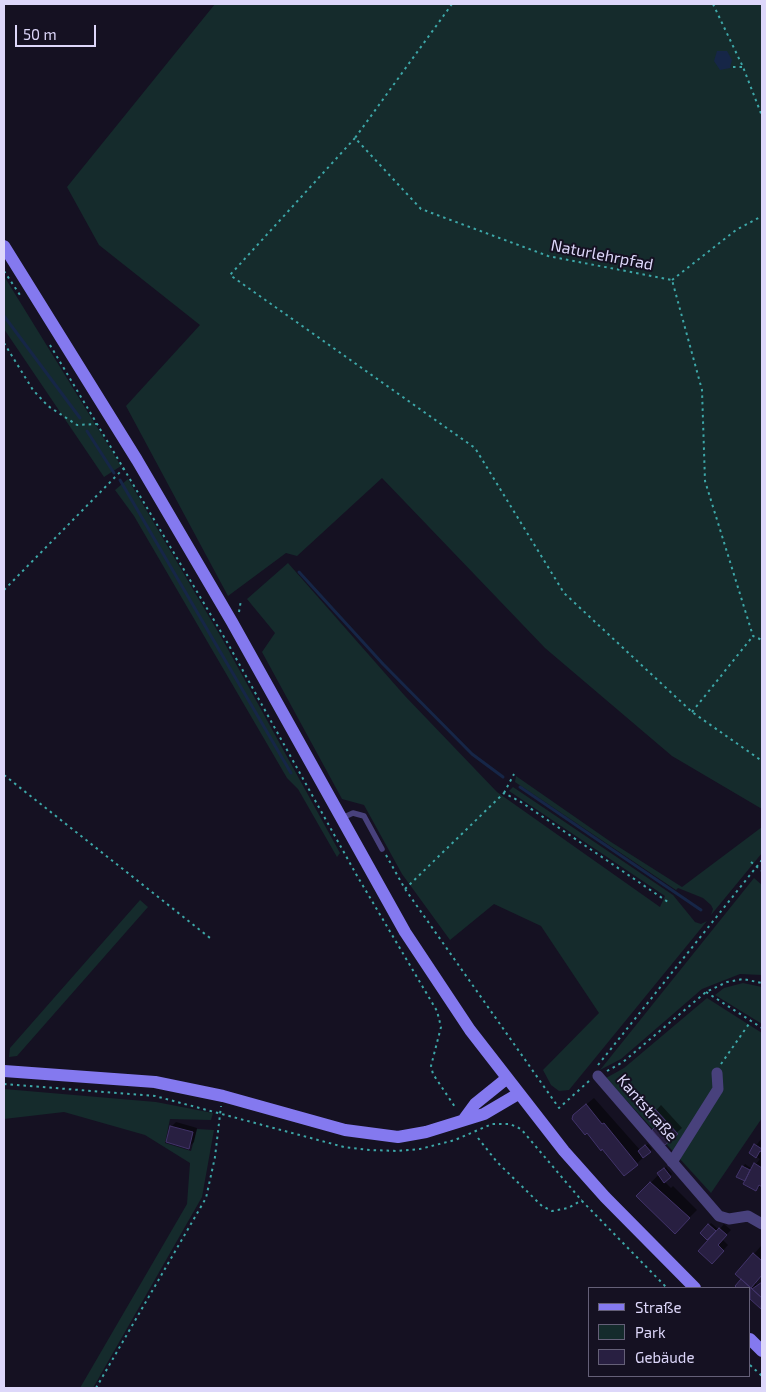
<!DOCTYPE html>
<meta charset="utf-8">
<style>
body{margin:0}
#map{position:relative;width:766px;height:1392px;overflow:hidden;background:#151122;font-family:"Exo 2",sans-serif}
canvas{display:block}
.frame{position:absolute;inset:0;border:5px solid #ddd7fa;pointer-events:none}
.legend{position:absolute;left:588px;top:1287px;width:162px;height:90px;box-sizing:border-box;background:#151122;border:1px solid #656078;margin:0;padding:6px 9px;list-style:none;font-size:15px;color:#ddd7fa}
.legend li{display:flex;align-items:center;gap:10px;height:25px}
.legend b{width:25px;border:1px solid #656078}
.scale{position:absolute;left:15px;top:25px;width:81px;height:22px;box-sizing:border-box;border:2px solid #ddd7fa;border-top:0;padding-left:6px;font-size:15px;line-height:18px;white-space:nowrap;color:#ddd7fa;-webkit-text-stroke:4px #151122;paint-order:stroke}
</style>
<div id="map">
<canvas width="766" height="1392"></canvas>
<div class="frame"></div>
<ul class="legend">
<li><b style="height:6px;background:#8479ef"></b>Straße</li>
<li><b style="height:14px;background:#152b2c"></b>Park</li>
<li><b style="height:14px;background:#281f41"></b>Gebäude</li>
</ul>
<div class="scale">50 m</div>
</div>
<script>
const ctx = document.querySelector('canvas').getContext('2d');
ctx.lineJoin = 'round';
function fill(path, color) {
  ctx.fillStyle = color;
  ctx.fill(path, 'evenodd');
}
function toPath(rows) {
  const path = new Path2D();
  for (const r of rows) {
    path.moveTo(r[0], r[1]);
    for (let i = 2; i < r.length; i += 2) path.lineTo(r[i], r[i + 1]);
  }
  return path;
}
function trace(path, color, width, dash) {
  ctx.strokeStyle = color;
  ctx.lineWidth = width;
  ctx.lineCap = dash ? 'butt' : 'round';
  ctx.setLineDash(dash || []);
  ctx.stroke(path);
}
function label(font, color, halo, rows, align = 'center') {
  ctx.font = font + ' "Exo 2",sans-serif';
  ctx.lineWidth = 4;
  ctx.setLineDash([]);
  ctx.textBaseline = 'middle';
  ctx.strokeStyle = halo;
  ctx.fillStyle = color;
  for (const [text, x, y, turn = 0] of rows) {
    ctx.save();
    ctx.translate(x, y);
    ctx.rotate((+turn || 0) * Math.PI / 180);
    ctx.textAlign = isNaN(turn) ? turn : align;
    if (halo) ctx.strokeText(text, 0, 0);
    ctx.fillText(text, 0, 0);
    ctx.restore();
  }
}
fill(toPath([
 [215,4,762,4,762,809,672,756,545,648,382,478,297,556,286,553,228,596,126,406,200,325,99,245,67,187],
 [4,276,121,466,104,477,4,329],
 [128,479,224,642,340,853,337,857,298,789,287,778,134,516,115,490],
 [288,563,405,696,497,792,660,907,665,896,509,791,513,787,673,895,695,922,701,924,707,921,569,1090,559,1091,551,1085,543,1070,599,1013,541,926,494,904,450,940,402,874,364,805,342,799,262,652,275,633,247,599],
 [516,776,611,842,682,887,762,827,762,853,711,915,713,909,711,905,703,898,678,888,676,890,515,782],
 [754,878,762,885,762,975,740,974,702,989,621,1059,600,1070],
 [140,900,148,907,17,1056,9,1057,10,1048],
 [743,983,762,987,762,1024,715,995,724,988],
 [707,998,762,1033,762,1118,711,1193,606,1078,624,1068],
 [4,1089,156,1102,213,1113,211,1120,170,1119,165,1143,191,1151,197,1129,214,1130,202,1197,93,1388,80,1388,187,1204,190,1163,145,1135,64,1112,4,1119]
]), '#152b2c');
fill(toPath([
 [717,51,727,51,732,60,730,68,720,70,714,61]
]), '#162647');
fill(toPath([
 [594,1098,640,1150,648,1144,652,1149,625,1175,582,1108],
 [661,1105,682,1128,665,1143,657,1127,649,1118],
 [176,1122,197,1128,194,1142,189,1147,171,1127],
 [762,1138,762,1186,756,1189,738,1176,745,1164,752,1169,760,1159,750,1153],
 [666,1167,672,1174,664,1181,671,1188,673,1186,697,1210,675,1232,638,1196],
 [711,1223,719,1230,724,1224,731,1230,722,1239,728,1245,712,1262,714,1235,702,1233],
 [761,1246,762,1274,755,1282,757,1285,762,1281,761,1307,750,1297,750,1288,739,1288,736,1286,742,1279,754,1254]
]), '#0007');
trace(toPath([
 [4,316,80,418],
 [87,431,114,473],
 [120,480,291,773],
 [299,572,383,664,472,754,503,777],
 [520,787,701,910]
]), '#162647', 3);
const building = toPath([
 [586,1104,602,1124,604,1123,638,1165,624,1176,602,1149,601,1151,587,1133,585,1135,572,1119,573,1115,586,1104],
 [655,1109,678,1134,665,1145,652,1130,655,1127,647,1118,655,1109],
 [170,1126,193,1132,189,1149,166,1142,170,1126],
 [754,1144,762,1149,762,1152,760,1151,756,1158,749,1153,754,1144],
 [645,1145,651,1152,643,1158,638,1151,645,1145],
 [754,1163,762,1168,762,1187,759,1185,756,1191,743,1184,754,1163],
 [742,1166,750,1170,745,1181,736,1177,742,1166],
 [664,1168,671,1177,664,1183,657,1173,664,1168],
 [650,1182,690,1218,675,1234,636,1196,650,1182],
 [708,1224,716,1231,707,1240,700,1233,708,1224],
 [719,1228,727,1235,718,1245,724,1251,712,1264,698,1251,719,1228],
 [753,1253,762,1261,762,1275,751,1288,735,1274,753,1253],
 [741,1279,762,1298,761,1309,750,1299,750,1288,737,1288,735,1286,741,1279],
 [762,1282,762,1298,752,1289,762,1282]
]);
fill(building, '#281f41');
trace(building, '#42346a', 1);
trace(toPath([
 [452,4,355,138,421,209,548,256,672,280,702,390,705,481,753,636,762,640],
 [713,4,743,67,762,116],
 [733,67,743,67],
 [355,138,230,275,475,448,564,593,692,712,762,761],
 [4,271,22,298],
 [672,280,736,230,762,216],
 [4,343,33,390,48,406,77,425,97,424],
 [50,345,227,642,356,874,437,1011,441,1027,431,1066,433,1074,455,1107],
 [4,590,125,467],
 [239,612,241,600],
 [692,712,753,636],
 [4,775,210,938],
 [504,793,514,774],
 [386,855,405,889,559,1108,589,1081],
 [751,862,762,871],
 [405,889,504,793,521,802,668,902],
 [706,992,762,1028],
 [721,1064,751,1021],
 [598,1065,762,860],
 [607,1071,623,1062,706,992,727,982,743,979,762,983],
 [4,1084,155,1096,344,1147,370,1150,397,1151,420,1149,455,1140,492,1124,510,1124,521,1129,582,1201,667,1288],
 [478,1138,497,1162,542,1206,552,1211,568,1208,582,1200],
 [750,1365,762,1376],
 [96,1388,206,1198,215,1157,221,1106]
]), '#3da7a8', 2, [2.5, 4]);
trace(toPath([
 [342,818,353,813,364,816,382,849]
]), '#48417c', 5.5);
trace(toPath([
 [598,1076,719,1216,729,1219,748,1216,762,1224],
 [672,1162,718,1089,717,1073]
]), '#48417c', 11);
trace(toPath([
 [4,246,137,460,232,622,405,932,470,1030,564,1151,605,1197,695,1288],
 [4,1071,155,1082,223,1096,345,1130,398,1137,426,1132,484,1114,518,1094],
 [464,1119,475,1104,506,1079],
 [750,1339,762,1351]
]), '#8479ef', 12);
label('16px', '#ddd7fa', '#151122', [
 ["Naturlehrpfad",602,255,11],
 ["Kantstraße",647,1108,49]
]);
</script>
